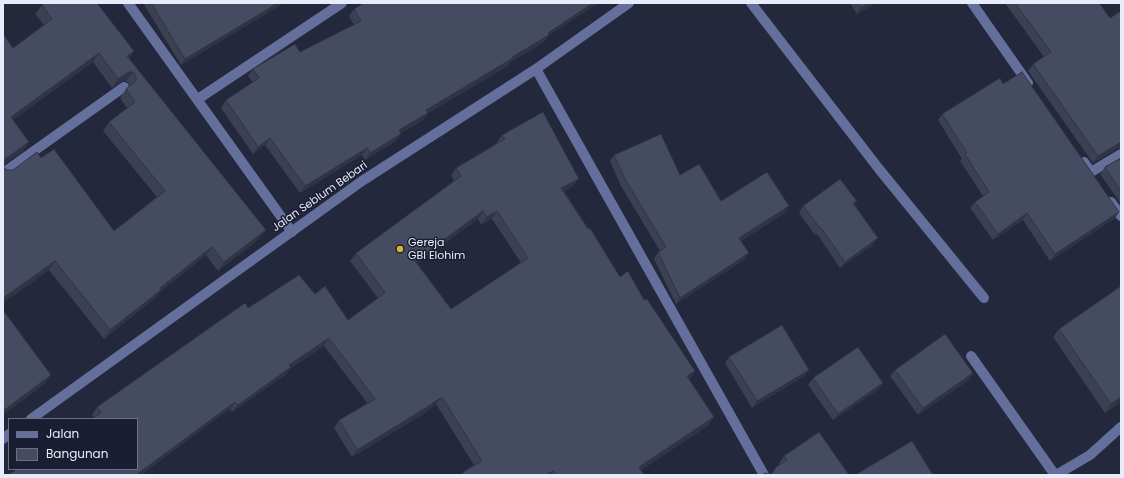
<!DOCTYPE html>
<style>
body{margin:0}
#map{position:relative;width:1124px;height:478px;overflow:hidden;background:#24283c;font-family:Poppins,sans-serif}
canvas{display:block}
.frame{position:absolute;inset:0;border:4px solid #e8ecfa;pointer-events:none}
.legend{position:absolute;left:8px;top:418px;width:130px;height:52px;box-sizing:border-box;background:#1a1e32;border:1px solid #6c7082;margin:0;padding:5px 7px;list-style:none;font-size:12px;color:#e8ecfa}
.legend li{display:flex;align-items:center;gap:8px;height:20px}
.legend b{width:20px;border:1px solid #6c7082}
</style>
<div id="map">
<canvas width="1124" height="478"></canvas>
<div class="frame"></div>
<ul class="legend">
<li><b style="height:5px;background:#656f9c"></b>Jalan</li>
<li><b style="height:11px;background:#454b61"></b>Bangunan</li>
</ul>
</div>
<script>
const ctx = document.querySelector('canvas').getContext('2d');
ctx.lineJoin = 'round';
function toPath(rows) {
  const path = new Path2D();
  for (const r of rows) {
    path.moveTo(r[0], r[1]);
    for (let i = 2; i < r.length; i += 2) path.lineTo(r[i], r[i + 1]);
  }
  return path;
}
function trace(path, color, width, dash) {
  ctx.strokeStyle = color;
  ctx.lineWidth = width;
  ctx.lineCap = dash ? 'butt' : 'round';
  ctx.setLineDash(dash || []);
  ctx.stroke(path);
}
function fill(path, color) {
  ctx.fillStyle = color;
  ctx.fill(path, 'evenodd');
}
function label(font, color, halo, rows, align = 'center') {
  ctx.font = font + ' Poppins,sans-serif';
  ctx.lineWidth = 3;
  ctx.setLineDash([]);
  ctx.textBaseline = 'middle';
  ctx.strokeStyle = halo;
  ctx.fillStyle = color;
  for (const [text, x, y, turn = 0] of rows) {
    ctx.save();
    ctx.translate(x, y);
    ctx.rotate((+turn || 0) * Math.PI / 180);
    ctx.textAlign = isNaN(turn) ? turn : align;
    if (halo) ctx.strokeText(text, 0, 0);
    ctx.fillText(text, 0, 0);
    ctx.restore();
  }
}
trace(toPath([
 [128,3,292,232],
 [751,3,879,169,984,298],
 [972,3,1028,83],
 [536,69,764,475],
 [198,99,342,3],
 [1084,162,1091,172,1121,154],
 [3,173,124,87],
 [1111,202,1121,216],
 [971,356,1055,475],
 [31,419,362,181,536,69,629,3],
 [3,439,9,434],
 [1056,475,1090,455,1121,427]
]), '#656f9c', 10);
fill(toPath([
 [143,3,284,3,181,65],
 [850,3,876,3,857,14],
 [1005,3,1099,3,1110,18,1121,11,1121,148,1118,148,1093,163,1028,71,1033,64,1044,57],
 [42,5,134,51,129,58,266,230,259,239,218,271,206,255,160,292,155,298,104,339,49,270,3,303,3,34,13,48,44,25,35,14],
 [93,62,112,88,123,81,126,81,129,84,130,86,126,89,120,98,127,108,109,122,103,131,157,197,114,231,41,158,13,170,7,170,4,168,3,165,23,151,13,120],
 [354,9,548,36,544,42,509,63,508,66,428,113,423,120,401,133,396,141,365,160,362,155,300,193,265,145,253,154,221,108,226,100,253,82,248,76,253,69,300,52,354,25,349,16],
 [1003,84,1115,218,1050,261,1023,220,993,240,970,208,975,202,983,196,960,161,962,159,938,120,942,114],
 [502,135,573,186,564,191,620,277,644,300,695,371,689,379,709,425,641,470,644,475,460,475,463,472,474,465,436,404,422,415,352,457,334,428,339,420,368,404,324,346,290,369,285,375,232,412,230,409,94,418,92,415,97,407,248,308,315,294,348,320,378,298,350,261,356,253,454,181,451,175,456,168,497,143,497,142],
 [478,219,481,225,492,219,521,263,451,309,417,263],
 [614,155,680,175,721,201,785,213,741,241,744,260,676,304,654,259,658,252,660,251,621,186,610,161],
 [1121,158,1121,204,1100,174,1105,167],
 [857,201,854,205,873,245,840,268,817,234,815,235,799,213,803,206],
 [1059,329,1121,402,1105,413,1053,337],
 [729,357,809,370,804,376,752,408,725,363],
 [895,370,973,373,969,380,918,415,890,376],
 [813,378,879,389,833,420,808,385],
 [784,456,849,475,769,474,771,474,776,467,780,465,779,463]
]), '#3b4053');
fill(toPath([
 [278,3,284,3,181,65,185,59],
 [593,3,599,3,548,36,544,42,509,63,508,66,428,113,423,120,394,137,399,130,426,110,512,57],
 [869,3,876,3,857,14,861,7],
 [134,51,127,60,127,56],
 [99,53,93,62,5,126,11,117],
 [129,72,133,72,126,81,123,81,112,88,118,79],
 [401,134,396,141,365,160,370,153],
 [270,138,265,145,253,154,258,147],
 [29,142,23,151,3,165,3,162,5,159],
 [1121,142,1121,148,1118,148,1093,163,1098,156],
 [367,148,362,155,300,193,305,186],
 [579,179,573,186,556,196,561,188],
 [789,206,785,213,735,245,739,238],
 [483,211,478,219,410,268,415,261],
 [497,211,492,219,481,225,487,217],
 [1119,212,1115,218,1050,261,1055,254],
 [1027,213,1023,220,993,240,998,234],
 [266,230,259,239,218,271,224,262],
 [878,238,873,245,840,268,845,262],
 [212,247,206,255,160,292,155,298,104,339,110,330,160,288],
 [749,253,744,260,676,304,680,298],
 [55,261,49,270,3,303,3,298],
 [329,338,324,346,290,369,285,375,232,412,238,405,289,365],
 [809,370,804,376,752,408,757,401],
 [695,371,690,379,682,384,687,376],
 [973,373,969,380,918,415,923,408],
 [51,375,45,384,3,415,3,411],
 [883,383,879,389,833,420,838,414],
 [442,397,436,404,422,415,352,457,357,450],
 [1121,397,1121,402,1105,413,1111,404],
 [235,402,230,409,141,475,136,475],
 [714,417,709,425,634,475,639,467],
 [553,471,550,475,546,475]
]), '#303444');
const building = toPath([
 [44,3,97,3,134,51,127,56,266,230,224,262,212,247,160,288,161,290,110,330,55,261,3,298,3,165,4,168,7,170,13,170,37,152,41,158,54,149,114,231,165,191,109,122,135,102,126,89,136,81,136,75,133,72,129,72,118,79,99,53,11,117,29,142,5,159,3,164,3,34,13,48,52,19,42,5,44,3],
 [151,3,278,3,185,59,151,3],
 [364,3,593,3,548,33,549,35,512,57,513,58,426,110,428,113,399,130,401,134,370,153,367,148,305,186,270,138,258,147,226,100,259,78,253,69,295,44,300,52,361,21,354,9,364,3],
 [859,3,869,3,861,7,859,3],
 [1015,3,1099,3,1110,18,1121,11,1121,142,1098,156,1033,64,1051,52,1015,3],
 [1022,72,1119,212,1055,254,1027,213,998,234,975,202,989,192,965,154,967,153,942,114,1000,78,1003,84,1022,72],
 [543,112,579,179,561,188,588,229,590,228,620,277,628,271,644,300,647,299,695,371,687,376,714,417,639,467,644,475,555,475,553,471,546,475,464,475,463,472,482,461,442,397,427,407,357,450,339,420,375,399,329,338,289,365,291,367,238,405,235,402,136,475,8,475,17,469,137,469,137,419,92,419,101,413,97,407,245,303,248,308,299,275,315,294,325,286,348,320,385,293,356,253,461,176,456,168,505,139,502,135,543,112],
 [483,211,487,217,497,211,528,258,451,309,415,261,483,211],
 [661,134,680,175,699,164,721,201,767,172,789,206,739,238,749,253,680,298,658,252,666,247,625,179,614,155,661,134],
 [1121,158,1121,191,1105,167,1121,158],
 [840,179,857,201,853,203,878,238,845,262,821,228,820,228,803,206,840,179],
 [1121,286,1121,397,1111,404,1059,329,1121,286],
 [3,310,51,375,3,411,3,310],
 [782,325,809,370,757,401,729,357,782,325],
 [945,334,973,373,923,408,895,370,945,334],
 [858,347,883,383,838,414,813,378,858,347],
 [819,432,849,475,762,475,765,473,769,474,773,473,776,467,787,460,784,456,819,432],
 [912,441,933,475,855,475,912,441]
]);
fill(building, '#454b61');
trace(building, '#303444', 1);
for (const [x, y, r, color] of [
 [400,249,4,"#d6b534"]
]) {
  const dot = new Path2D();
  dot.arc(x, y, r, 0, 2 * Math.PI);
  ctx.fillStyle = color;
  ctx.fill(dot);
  trace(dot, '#1a1e32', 1.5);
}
label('11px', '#e8ecfa', '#1a1e32', [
 ["Jalan Seblum Bebari",320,197,-35]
]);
label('11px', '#e8ecfa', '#1a1e32', [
 ["Gereja",408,243],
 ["GBI Elohim",408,256]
], 'left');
</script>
